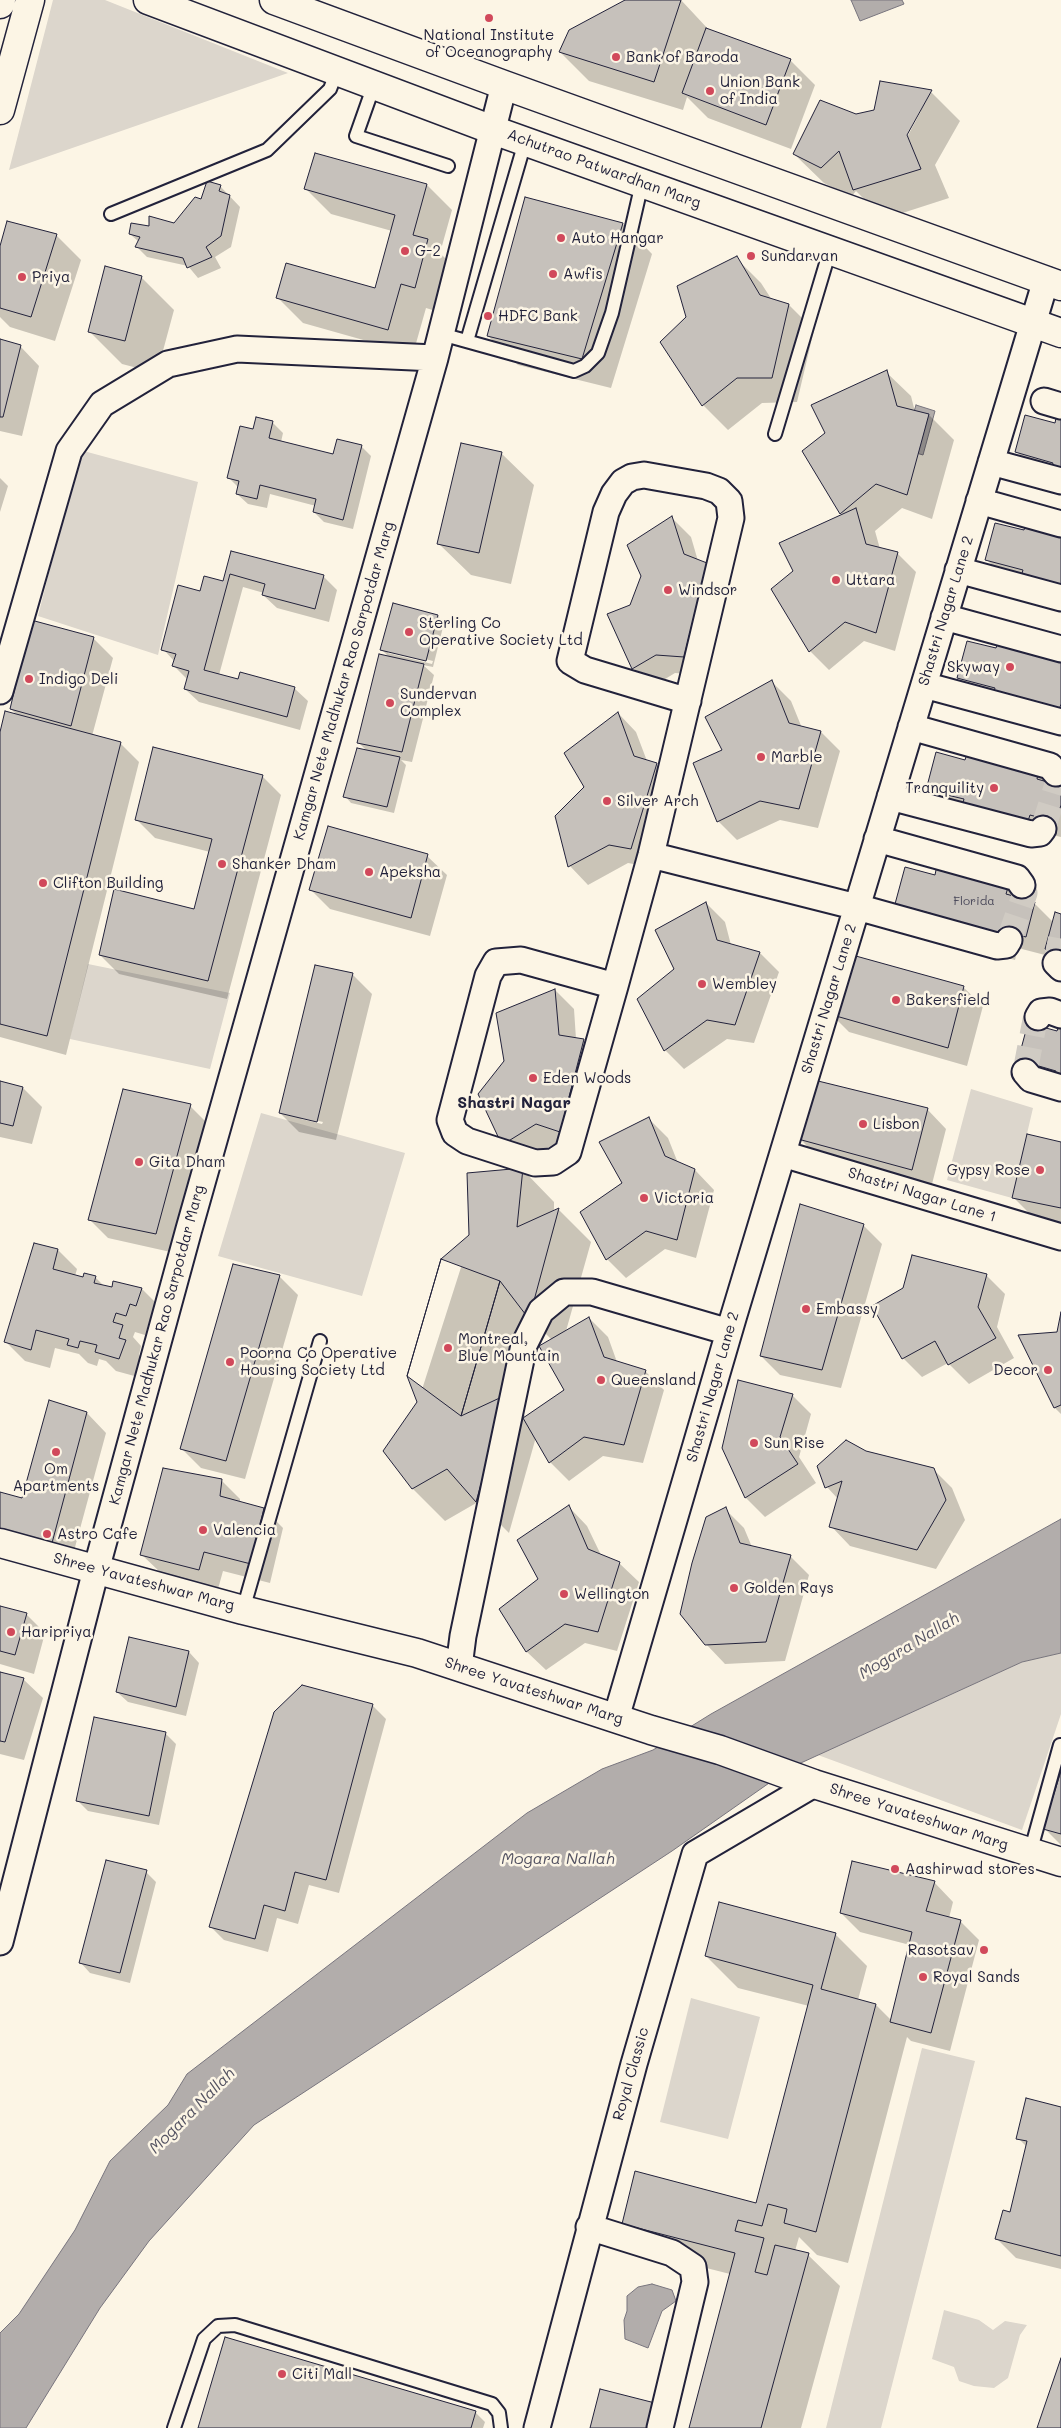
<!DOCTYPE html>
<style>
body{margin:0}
canvas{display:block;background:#fcf5e5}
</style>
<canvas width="1061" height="2428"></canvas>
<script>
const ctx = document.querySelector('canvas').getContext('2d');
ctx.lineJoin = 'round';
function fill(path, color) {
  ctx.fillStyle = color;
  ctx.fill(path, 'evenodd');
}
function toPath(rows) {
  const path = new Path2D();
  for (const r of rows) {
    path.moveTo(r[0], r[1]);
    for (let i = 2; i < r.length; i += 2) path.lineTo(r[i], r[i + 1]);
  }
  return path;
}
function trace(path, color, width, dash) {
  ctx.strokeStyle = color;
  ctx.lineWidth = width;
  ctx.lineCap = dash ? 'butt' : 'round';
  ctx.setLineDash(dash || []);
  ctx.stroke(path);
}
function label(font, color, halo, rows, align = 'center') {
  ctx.font = font + ' Mali,sans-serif';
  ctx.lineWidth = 5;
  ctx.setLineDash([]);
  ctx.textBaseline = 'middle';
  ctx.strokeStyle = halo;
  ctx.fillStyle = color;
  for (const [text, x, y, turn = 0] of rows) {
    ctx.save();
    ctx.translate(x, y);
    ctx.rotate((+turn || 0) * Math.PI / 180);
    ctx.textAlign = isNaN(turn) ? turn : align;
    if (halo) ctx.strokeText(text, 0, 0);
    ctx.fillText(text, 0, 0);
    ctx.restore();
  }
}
fill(toPath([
 [53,0,105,0,288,73,9,170],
 [80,450,198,482,158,655,38,616],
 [88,964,230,993,210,1069,70,1039],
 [971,1089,1033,1108,1012,1198,947,1180],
 [261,1113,405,1153,362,1296,218,1256],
 [1061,1653,1061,1714,1022,1830,818,1755,1022,1662],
 [691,1998,760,2017,728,2139,660,2122],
 [922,2048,975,2061,881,2428,826,2428],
 [944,2310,979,2320,993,2330,1005,2321,1027,2325,1020,2335,1008,2378,994,2388,974,2386,959,2381,954,2367,932,2359]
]), '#dcd6cc');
const water = toPath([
 [851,0,902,0,904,4,860,21,851,0],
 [916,405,935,411,923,455,903,449,916,405],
 [1061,1519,1061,1653,1022,1662,792,1767,672,1851,254,2125,149,2241,100,2308,26,2428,0,2428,0,2333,19,2314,75,2230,110,2161,168,2105,187,2074,527,1813,602,1769,653,1750,711,1714,1061,1519],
 [652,2284,672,2290,676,2301,662,2311,648,2348,625,2339,624,2320,627,2311,627,2296,638,2287,652,2284]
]);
fill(water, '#b2adab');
trace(water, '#78757e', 1);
fill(toPath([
 [628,0,681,0,709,30,790,60,815,85,791,149,708,118,687,97,683,110,589,81,560,52],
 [881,82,931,92,960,121,935,165,949,198,884,219,856,191,851,197,824,183,794,154,856,115,875,111],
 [919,111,921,111,905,141,902,140],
 [316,154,427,185,452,210,440,253,453,266,439,312,426,308,413,354,303,323,278,298,375,289,392,231,331,214,306,189],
 [220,186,240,207,231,247,215,257,221,268,198,278,188,266,147,257,136,246,139,242,130,234,175,224],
 [623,224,652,254,611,388,518,365,488,336],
 [56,235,81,260,55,341,10,327,0,317,0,250],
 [736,258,761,283,772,300,789,305,814,330,797,402,762,403,728,430,703,405,662,342,687,318],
 [141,277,174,310,157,373,122,364,89,331],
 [0,340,20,346,39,366,22,436,0,431],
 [886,372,911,396,915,412,929,415,954,440,932,519,902,508,875,531,880,549,897,553,916,572,895,651,864,641,829,670,810,651,772,590,795,572,843,515,841,513,826,433],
 [257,419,273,423,283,433,281,442,334,455,361,446,371,456,353,529,324,522,314,512,316,506,270,494,267,508,248,504,237,494,239,488,229,478,254,430],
 [1055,424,1061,482,1042,477,1017,452],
 [462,444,502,454,534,485,511,584,471,575,439,544],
 [0,478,8,486,0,512],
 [672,518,691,537,698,561,706,564,725,583,703,675,675,673,652,687,633,668,631,606],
 [1025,532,1061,608,1012,585,987,560],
 [232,552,323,576,337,590,329,622,277,608,263,595,264,593,243,587,219,675,239,681,294,688,308,701,300,730,199,702,185,689,188,680,174,666,175,662,163,649,201,593,224,582],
 [438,616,444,623,433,667,423,665,434,675,412,762,401,760,406,765,394,813,351,803,345,796,367,751,358,742,390,658,382,650],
 [388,650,433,661,432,664,388,653],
 [32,622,94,639,113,658,92,736,120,743,139,762,66,1055,0,1037,0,737,18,716,11,709],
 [997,650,1061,657,1061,734,1018,723,983,703,958,678],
 [772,682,791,701,802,728,821,732,840,751,818,828,780,820,737,840,718,821,723,751],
 [618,713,636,732,647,761,656,764,675,783,650,867,628,863,588,885,570,866,586,787],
 [966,761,1039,771,1053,785,1061,787,1061,837,1048,834,1045,845,982,828,946,808,927,789],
 [262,776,281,795,227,999,119,974,100,955,195,911,210,852,155,838,136,819],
 [427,856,447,875,430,936,330,909,311,890],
 [936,876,1008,885,1023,900,1034,903,1053,922,1061,915,1061,964,1046,949,1045,955,1018,948,1015,960,951,943,916,923,897,904],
 [706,903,725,922,731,945,760,953,779,972,754,1043,727,1039,684,1069,665,1050,676,970],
 [353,975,372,994,336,1140,299,1132,280,1113],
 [301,1117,323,1122,322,1124,301,1119],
 [963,987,983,1006,967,1066,849,1032,830,1013],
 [555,990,574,1009,576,1039,583,1040,602,1059,579,1150,556,1143,522,1163,503,1144,505,1062],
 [1058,1033,1060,1085,1039,1079,1020,1060],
 [0,1082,23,1088,42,1107,32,1144,0,1137],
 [190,1106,209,1125,175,1253,108,1238,89,1219],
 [927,1109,946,1129,931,1188,819,1158,800,1139],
 [649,1119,668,1138,678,1163,695,1170,714,1190,696,1258,665,1249,626,1278,607,1259,582,1213,623,1184],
 [1061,1143,1061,1223,1032,1216,1013,1197],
 [522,1169,554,1202,554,1212,559,1210,591,1242,566,1331,589,1318,608,1337,617,1362,645,1371,664,1390,643,1463,603,1456,569,1481,550,1462,536,1437,509,1533,478,1502,445,1521,413,1489,418,1402,471,1236],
 [531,1319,552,1340,566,1390,526,1417,508,1398],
 [863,1225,882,1244,841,1388,780,1375,761,1356],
 [58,1250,77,1269,75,1276,84,1278,95,1277,105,1287,113,1289,114,1282,142,1289,161,1308,156,1324,149,1322,145,1335,135,1332,133,1337,141,1346,139,1355,144,1360,138,1377,116,1371,106,1361,99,1359,97,1366,88,1363,79,1354,55,1348,50,1368,25,1361,6,1342],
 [986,1275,1005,1294,997,1327,1014,1358,969,1384,948,1363,922,1377,903,1358,874,1307],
 [279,1276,298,1295,245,1479,201,1468,182,1449],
 [1061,1318,1061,1414,1055,1408,1058,1333],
 [792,1395,811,1414,799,1457,816,1483,765,1517,746,1498,723,1448],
 [50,1402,87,1413,106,1433,71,1562,0,1494,23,1499],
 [865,1452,933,1469,952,1488,965,1520,936,1569,850,1546,831,1526,838,1499,827,1487],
 [221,1480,240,1499,240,1503,264,1509,283,1528,270,1583,223,1571,218,1589,161,1573,141,1554],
 [569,1507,587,1526,601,1555,619,1563,639,1582,617,1651,585,1643,546,1670,527,1652,501,1609,540,1579],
 [725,1509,744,1528,752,1547,790,1556,809,1575,785,1661,725,1664,706,1644],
 [0,1607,26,1614,45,1633,34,1674,0,1664],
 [129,1639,189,1652,199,1663,186,1716,128,1702,117,1692],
 [0,1673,23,1679,43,1698,24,1760,0,1754],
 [372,1705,386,1719,339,1893,309,1885,298,1924,277,1918,268,1952,224,1940,211,1927],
 [165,1733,176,1744,159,1825,88,1811,78,1801],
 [1061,1775,1061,1845,1045,1829],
 [146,1872,156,1882,130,1983,90,1973,80,1962],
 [934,1882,953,1902,949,1918,960,1921,979,1940,950,2051,911,2041,907,2037,848,2263,817,2255,799,2237,795,2251,808,2255,840,2286,801,2428,690,2428,730,2274,655,2255,623,2223,757,2204,809,2006,738,1988,706,1956,835,1934,867,1966,858,2000,876,2005,892,2021,910,1945,860,1932,841,1913],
 [1061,2108,1061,2269,1016,2258,997,2239,1011,2213,1027,2147,1018,2138],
 [475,2412,485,2422,483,2428,199,2428]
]), '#0003');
const building = toPath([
 [625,0,681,0,654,82,559,52,569,30,625,0],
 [706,28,791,59,766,125,682,93,706,28],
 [880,81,932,90,907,135,921,169,853,190,839,151,821,168,793,154,820,100,856,114,874,110,880,81],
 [315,153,427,184,413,235,428,239,415,288,401,284,388,330,276,298,286,263,375,288,395,215,304,189,315,153],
 [207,181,221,185,219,191,230,195,221,236,206,247,212,257,187,268,183,258,135,247,140,237,129,234,131,223,149,226,149,216,174,223,195,197,201,199,207,181],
 [525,197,623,223,582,359,487,336,525,197],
 [7,221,57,234,31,317,0,308,0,246,7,221],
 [737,256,760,295,789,304,772,378,737,378,702,406,660,342,686,317,677,286,737,256],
 [105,266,142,276,125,341,88,332,105,266],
 [0,339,21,345,3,417,0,417,0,339],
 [887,370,897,406,929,414,907,495,876,484,840,514,802,451,825,433,811,405,887,370],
 [1057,413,1061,414,1061,475,1050,472,1053,463,1015,452,1025,415,1055,423,1057,413],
 [256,417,273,421,269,438,333,454,337,439,362,445,343,520,313,512,316,499,260,485,257,499,236,494,239,481,227,478,240,426,253,429,256,417],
 [461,443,502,452,479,553,437,544,461,443],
 [856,508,866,544,898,552,876,633,845,622,809,652,771,589,793,571,779,543,856,508],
 [672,516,684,554,707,563,684,657,656,655,632,669,607,614,630,605,641,576,627,545,672,516],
 [1027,520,1061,529,1061,591,1020,580,1023,570,985,560,995,523,1024,530,1027,520],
 [231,551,324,575,315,609,262,595,265,584,230,574,204,670,238,679,240,672,295,687,287,717,184,689,189,671,172,666,176,654,161,650,178,585,200,591,204,576,223,581,231,551],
 [393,603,438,615,426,661,380,650,393,603],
 [31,620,94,637,71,726,10,709,31,620],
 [999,639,1061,655,1061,704,1057,716,992,698,995,688,957,678,967,641,996,648,999,639],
 [379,654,424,664,402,752,357,743,379,654],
 [772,680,789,723,821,731,799,809,760,801,717,822,693,763,722,750,705,717,772,680],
 [5,711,121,742,47,1036,0,1024,0,732,5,711],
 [618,712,634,756,657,763,631,849,609,845,568,867,555,816,584,787,564,753,618,712],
 [153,747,263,775,208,981,99,955,114,889,194,909,212,839,135,820,153,747],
 [357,748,400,757,387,807,343,797,357,748],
 [968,750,1039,769,1037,779,1061,786,1061,805,1056,822,1030,815,1026,827,961,810,964,799,926,790,936,752,965,760,968,750],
 [328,826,428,854,411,918,309,890,328,826],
 [937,865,1009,884,1006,894,1035,902,1026,937,999,930,996,941,931,924,933,914,895,904,905,867,935,875,937,865],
 [706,902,717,940,760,952,735,1025,707,1020,664,1051,637,999,674,969,655,930,706,902],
 [1055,912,1061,914,1061,954,1045,949,1055,912],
 [845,953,964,986,948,1048,829,1014,845,953],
 [315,965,353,973,317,1122,279,1113,315,965],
 [555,989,559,1035,584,1039,560,1132,536,1124,502,1145,478,1094,504,1061,496,1013,555,989],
 [1060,1021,1061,1021,1061,1082,1053,1080,1056,1071,1018,1060,1028,1023,1057,1031,1060,1021],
 [814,1080,928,1108,912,1170,798,1139,814,1080],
 [0,1081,23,1087,13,1126,0,1123,0,1081],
 [123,1089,191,1104,156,1234,88,1220,123,1089],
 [649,1117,665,1156,695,1169,677,1240,646,1231,606,1260,580,1212,622,1183,599,1142,649,1117],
 [1027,1134,1061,1142,1061,1208,1012,1198,1027,1134],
 [523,1168,517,1227,559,1208,529,1319,500,1281,461,1416,506,1395,476,1502,447,1469,412,1489,383,1451,417,1402,407,1376,441,1259,469,1235,467,1173,523,1168],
 [800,1204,864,1224,822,1370,760,1356,800,1204],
 [34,1243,58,1249,53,1269,83,1277,84,1273,96,1276,94,1283,112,1287,113,1281,142,1288,136,1306,130,1304,126,1316,116,1313,113,1322,123,1325,119,1338,126,1340,119,1359,95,1352,97,1345,80,1341,78,1348,67,1345,69,1339,36,1330,31,1350,4,1342,34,1243],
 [912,1255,987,1274,978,1307,996,1338,948,1365,935,1341,902,1359,872,1306,903,1288,912,1255],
 [441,1259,500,1281,461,1416,407,1376,441,1259],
 [233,1264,280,1275,226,1461,180,1449,233,1264],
 [1061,1312,1061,1405,1054,1408,1018,1335,1057,1332,1061,1312],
 [589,1317,604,1357,646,1370,624,1445,584,1437,549,1463,523,1418,564,1390,539,1346,589,1317],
 [738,1380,793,1394,780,1437,798,1464,745,1498,722,1448,738,1380],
 [49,1400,87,1412,52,1543,0,1534,0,1492,22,1498,49,1400],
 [846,1440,866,1451,934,1468,946,1500,917,1550,829,1527,842,1481,825,1488,817,1466,846,1440],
 [163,1468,222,1479,220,1496,264,1508,251,1564,204,1552,199,1570,140,1555,163,1468],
 [569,1505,588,1549,620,1562,598,1632,565,1624,526,1652,499,1609,538,1579,517,1540,569,1505],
 [726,1507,740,1543,791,1555,766,1642,705,1645,680,1614,692,1563,706,1517,726,1507],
 [0,1606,27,1613,15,1655,0,1651,0,1606],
 [129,1637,189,1651,176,1707,116,1692,129,1637],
 [0,1672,24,1678,5,1742,0,1741,0,1672],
 [302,1685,373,1704,326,1880,295,1872,285,1911,264,1905,255,1939,209,1927,274,1712,302,1685],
 [94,1717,166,1732,149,1816,76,1801,94,1717],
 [1061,1771,1061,1834,1043,1829,1061,1771],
 [106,1860,147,1870,120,1973,79,1963,106,1860],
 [852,1861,935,1881,926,1911,961,1920,931,2033,890,2022,912,1932,840,1913,852,1861],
 [719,1902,836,1933,821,1989,876,2004,816,2232,784,2223,787,2209,768,2204,762,2226,738,2220,735,2231,764,2238,755,2272,767,2275,775,2245,809,2253,761,2428,689,2428,735,2253,622,2224,635,2171,756,2203,813,1985,705,1956,719,1902],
 [1026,2098,1061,2107,1061,2256,995,2239,1003,2210,1010,2212,1027,2141,1016,2139,1026,2098],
 [225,2337,476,2411,471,2428,198,2428,225,2337],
 [1061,2358,1061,2428,1037,2428,1061,2358],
 [600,2389,655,2403,649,2428,590,2428,600,2389]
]);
fill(building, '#c6c1bb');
trace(building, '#22223b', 1);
trace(toPath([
 [1043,829,1058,781,1056,773],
 [1009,940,1025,893,1022,885],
 [1056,963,1061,936],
 [1025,1072,1035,1020,1038,1017]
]), '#d0cbc3', 25, [25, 12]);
const service = toPath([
 [374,85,356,136,448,166],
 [111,214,267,150,330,89,337,71],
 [441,334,574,371,585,366,598,353,612,313,642,183],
 [467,341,525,142],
 [775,434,830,250],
 [243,1610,320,1341],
 [1030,1853,1060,1745],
 [174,2428,204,2339,218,2326,235,2325,492,2404,499,2413,501,2428]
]);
const minor = toPath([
 [1044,401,1061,406],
 [991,462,1061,481],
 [979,501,1061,524],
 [958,570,1061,598],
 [944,617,1061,649],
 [924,685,1061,722],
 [0,691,69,451,102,404,168,364,237,349,435,358],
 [911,727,1050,766,1056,773],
 [890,797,1031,834,1040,833,1043,829],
 [877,839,1017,878,1022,885],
 [651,855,857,907,997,946,1006,945,1009,940],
 [1056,963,1061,968],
 [615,986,521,960,496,962,488,976,450,1120,455,1133,467,1141,535,1163,553,1162,568,1152,615,986,651,855,731,518,729,501,719,491,706,486,644,475,632,477,623,482,614,494,606,512,570,661,585,670,688,701],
 [1038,1017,1041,1012,1050,1011,1061,1015],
 [1025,1072,1031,1079,1061,1088],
 [783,1154,1061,1237],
 [459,1667,463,1636,524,1345,541,1311,564,1292,592,1292,729,1332],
 [616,1718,734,1315,1046,280],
 [0,1942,96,1570,189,1229,435,358,504,85],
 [589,2227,672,2253,693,2267,695,2282,660,2428],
 [537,2428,634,2064,695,1854,814,1784]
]);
const tertiary = toPath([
 [0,4,1,0],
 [0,110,30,0],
 [0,1543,243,1610,417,1653,651,1730,720,1750,814,1784,1061,1862]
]);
const secondary = toPath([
 [148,0,493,130,1061,333],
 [274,0,504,85,1061,286]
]);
trace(service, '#22223b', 16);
trace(minor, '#22223b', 29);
trace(tertiary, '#22223b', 31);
trace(secondary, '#22223b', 31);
trace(service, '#fcf5e5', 12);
trace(minor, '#fcf5e5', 25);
trace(tertiary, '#fcf5e5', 28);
trace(secondary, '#fcf5e5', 28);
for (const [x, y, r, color] of [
 [489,18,5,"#d1495b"],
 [616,57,5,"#d1495b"],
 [710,91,5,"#d1495b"],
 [561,238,5,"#d1495b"],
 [405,251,5,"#d1495b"],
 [751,256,5,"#d1495b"],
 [553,274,5,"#d1495b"],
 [22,277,5,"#d1495b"],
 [488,316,5,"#d1495b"],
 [836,580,5,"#d1495b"],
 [668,590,5,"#d1495b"],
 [409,632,5,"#d1495b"],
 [1010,667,5,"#d1495b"],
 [29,679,5,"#d1495b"],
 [390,703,5,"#d1495b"],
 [761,757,5,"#d1495b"],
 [994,788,5,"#d1495b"],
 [607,801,5,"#d1495b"],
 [222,864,5,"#d1495b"],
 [369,872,5,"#d1495b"],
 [43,883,5,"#d1495b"],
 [702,984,5,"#d1495b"],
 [896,1000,5,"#d1495b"],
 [533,1078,5,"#d1495b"],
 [863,1124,5,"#d1495b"],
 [139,1162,5,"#d1495b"],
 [1040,1170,5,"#d1495b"],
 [644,1198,5,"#d1495b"],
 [806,1309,5,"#d1495b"],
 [448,1348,5,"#d1495b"],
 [230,1362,5,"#d1495b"],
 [1048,1370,5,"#d1495b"],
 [601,1380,5,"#d1495b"],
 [754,1443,5,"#d1495b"],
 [56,1452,5,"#d1495b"],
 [203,1530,5,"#d1495b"],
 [47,1534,5,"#d1495b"],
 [734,1588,5,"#d1495b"],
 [564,1594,5,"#d1495b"],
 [11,1632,5,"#d1495b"],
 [895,1869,5,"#d1495b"],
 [984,1950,5,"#d1495b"],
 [923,1977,5,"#d1495b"],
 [282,2374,5,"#d1495b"]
]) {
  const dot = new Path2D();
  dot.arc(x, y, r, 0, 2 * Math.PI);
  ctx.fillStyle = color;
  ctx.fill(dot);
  trace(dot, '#fcf5e5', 2);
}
label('12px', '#4b4a5b', null, [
 ["Florida",974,901]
]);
label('15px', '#22223b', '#fcf5e5', [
 ["National Institute",489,35,"center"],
 ["of Oceanography",489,52,"center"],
 ["Bank of Baroda",626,57],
 ["Union Bank",720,82],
 ["of India",720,99],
 ["Auto Hangar",571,238],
 ["G-2",415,251],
 ["Sundarvan",761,256],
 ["Awfis",563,274],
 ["Priya",32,277],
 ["HDFC Bank",498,316],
 ["Uttara",846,580],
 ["Windsor",678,590],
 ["Sterling Co",419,623],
 ["Operative Society Ltd",419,640],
 ["Skyway",1000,667,"right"],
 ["Indigo Deli",39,679],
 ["Sundervan",400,694],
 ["Complex",400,711],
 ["Marble",771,757],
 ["Tranquility",984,788,"right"],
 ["Silver Arch",617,801],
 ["Shanker Dham",232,864],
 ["Apeksha",379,872],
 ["Clifton Building",53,883],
 ["Wembley",712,984],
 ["Bakersfield",906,1000],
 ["Eden Woods",543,1078],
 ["Lisbon",873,1124],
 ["Gita Dham",149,1162],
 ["Gypsy Rose",1030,1170,"right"],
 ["Victoria",654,1198],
 ["Embassy",816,1309],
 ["Montreal,",458,1339],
 ["Blue Mountain",458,1356],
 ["Poorna Co Operative",240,1353],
 ["Housing Society Ltd",240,1370],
 ["Decor",1038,1370,"right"],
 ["Queensland",611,1380],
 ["Sun Rise",764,1443],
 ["Om",56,1469,"center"],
 ["Apartments",56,1486,"center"],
 ["Valencia",213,1530],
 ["Astro Cafe",57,1534],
 ["Golden Rays",744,1588],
 ["Wellington",574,1594],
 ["Haripriya",21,1632],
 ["Aashirwad stores",905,1869],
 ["Rasotsav",974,1950,"right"],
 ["Royal Sands",933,1977],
 ["Citi Mall",292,2374]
], 'left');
label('15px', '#22223b', '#fcf5e5', [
 ["Achutrao Patwardhan Marg",604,169,20],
 ["Shastri Nagar Lane 2",946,611,-73],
 ["Kamgar Nete Madhukar Rao Sarpotdar Marg",344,681,-74],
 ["Shastri Nagar Lane 2",829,999,-73],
 ["Shastri Nagar Lane 1",922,1195,17],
 ["Kamgar Nete Madhukar Rao Sarpotdar Marg",157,1345,-75],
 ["Shastri Nagar Lane 2",713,1387,-74],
 ["Shree Yavateshwar Marg",144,1582,15],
 ["Shree Yavateshwar Marg",534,1691,18],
 ["Shree Yavateshwar Marg",919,1817,18],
 ["Royal Classic",631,2074,-74]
]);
label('bold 16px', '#22223b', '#fcf5e5', [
 ["Shastri Nagar",514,1103]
]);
label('italic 16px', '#545362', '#fcf5e5', [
 ["Mogara Nallah",909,1646,-31],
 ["Mogara Nallah",558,1859],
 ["Mogara Nallah",192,2111,-45]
]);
</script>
